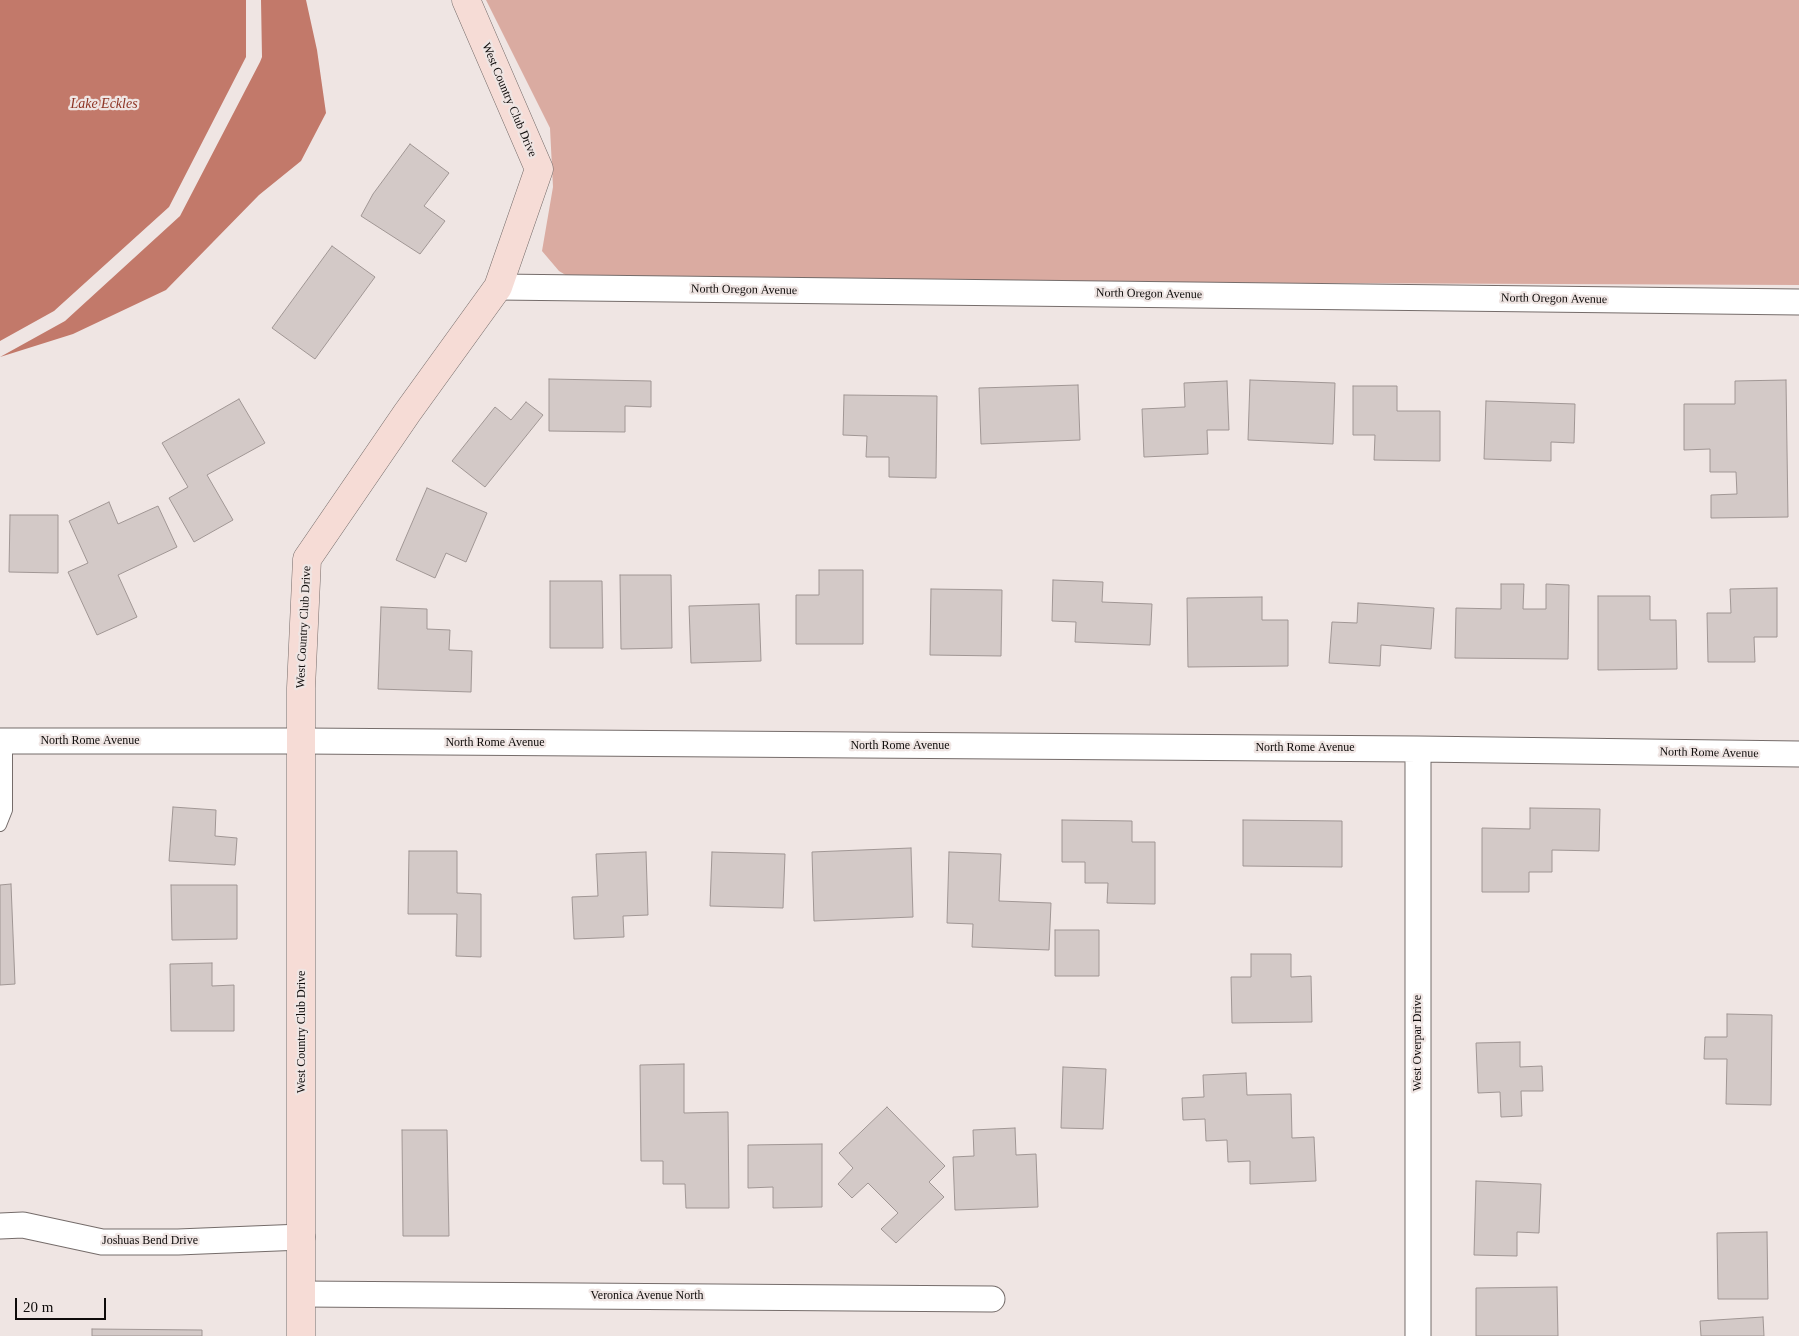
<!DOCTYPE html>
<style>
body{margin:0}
#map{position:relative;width:1799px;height:1336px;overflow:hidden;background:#efe5e3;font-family:Georgia,serif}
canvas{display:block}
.scale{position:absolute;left:15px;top:1298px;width:91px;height:22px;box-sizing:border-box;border:2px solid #0e0b0a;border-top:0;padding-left:6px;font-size:15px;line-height:18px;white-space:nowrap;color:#0e0b0a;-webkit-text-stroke:4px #efe5e3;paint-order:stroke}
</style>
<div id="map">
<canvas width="1799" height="1336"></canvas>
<div class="scale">20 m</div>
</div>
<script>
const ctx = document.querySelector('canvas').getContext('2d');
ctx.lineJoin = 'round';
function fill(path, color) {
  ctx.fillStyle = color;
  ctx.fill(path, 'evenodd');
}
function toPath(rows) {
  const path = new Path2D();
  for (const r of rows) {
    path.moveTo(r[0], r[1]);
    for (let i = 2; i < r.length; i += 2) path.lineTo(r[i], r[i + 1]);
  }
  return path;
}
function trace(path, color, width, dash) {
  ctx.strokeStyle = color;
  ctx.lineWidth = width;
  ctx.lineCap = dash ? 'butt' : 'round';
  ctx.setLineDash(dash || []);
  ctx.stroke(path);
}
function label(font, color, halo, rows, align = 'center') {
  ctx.font = font + ' Georgia,serif';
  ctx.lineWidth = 4.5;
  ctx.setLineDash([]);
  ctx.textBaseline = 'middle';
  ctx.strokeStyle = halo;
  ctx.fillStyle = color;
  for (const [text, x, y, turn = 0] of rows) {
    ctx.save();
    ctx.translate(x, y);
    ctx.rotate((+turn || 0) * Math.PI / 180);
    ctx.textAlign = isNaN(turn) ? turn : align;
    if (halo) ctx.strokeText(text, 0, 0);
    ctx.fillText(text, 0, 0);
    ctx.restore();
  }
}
fill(toPath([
 [486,0,1799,0,1799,285,574,280,559,271,542,251,553,187,550,128]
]), '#daaba1');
fill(toPath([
 [0,0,246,0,246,57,169,207,54,311,0,341],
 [261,0,306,0,317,50,326,113,301,161,259,195,166,290,73,334,0,357,65,321,180,216,260,62,262,57]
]), '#c2796a');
const building = toPath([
 [410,144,449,173,424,206,445,221,420,254,361,216,373,194,410,144],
 [332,246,375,277,315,359,272,328,332,246],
 [549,379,651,381,651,407,625,406,625,432,549,431,549,379],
 [1250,380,1335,383,1333,444,1248,440,1250,380],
 [1786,380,1788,517,1711,518,1711,495,1737,494,1736,472,1710,472,1710,449,1684,450,1684,404,1735,404,1735,381,1786,380],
 [1227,381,1229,430,1207,430,1208,454,1144,457,1142,409,1185,407,1184,383,1227,381],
 [1078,385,1080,440,981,444,979,388,1078,385],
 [1353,386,1397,386,1397,411,1440,411,1440,461,1374,460,1375,435,1353,435,1353,386],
 [844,395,937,396,936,478,889,477,889,457,866,457,867,436,843,435,844,395],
 [239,399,265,443,207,475,233,520,194,542,169,498,188,487,162,443,239,399],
 [1486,401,1575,404,1574,443,1551,442,1551,461,1484,459,1486,401],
 [526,402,543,415,485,487,452,461,495,407,511,420,526,402],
 [427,488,487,513,466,562,446,553,435,578,396,560,427,488],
 [109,502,118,524,158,506,177,547,118,575,137,617,97,635,68,572,88,563,69,521,109,502],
 [10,515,58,515,58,573,9,572,10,515],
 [819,570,863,570,863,644,796,644,796,595,819,595,819,570],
 [620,575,671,575,672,648,621,649,620,575],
 [1053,580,1103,582,1102,602,1152,604,1150,645,1075,642,1076,622,1052,621,1053,580],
 [550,581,602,581,603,648,550,648,550,581],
 [1501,584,1524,584,1523,609,1546,609,1546,584,1569,585,1568,659,1455,658,1456,608,1501,609,1501,584],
 [1777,588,1777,637,1754,637,1755,662,1708,662,1707,613,1731,613,1730,589,1777,588],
 [931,589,1002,590,1001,656,930,655,931,589],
 [1598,596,1650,596,1650,620,1676,620,1677,669,1598,670,1598,596],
 [1262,597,1262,620,1288,620,1288,666,1188,667,1187,598,1262,597],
 [1358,603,1434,608,1431,649,1381,645,1380,666,1329,663,1332,622,1357,623,1358,603],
 [759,604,761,661,691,663,689,606,759,604],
 [381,607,427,609,427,629,450,630,449,650,472,651,471,692,378,689,381,607],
 [173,807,216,810,215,836,237,838,235,865,169,861,173,807],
 [1530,808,1600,809,1599,851,1552,850,1552,872,1529,872,1529,892,1482,892,1482,828,1530,829,1530,808],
 [1062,820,1132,821,1132,842,1155,842,1155,904,1107,903,1108,883,1085,883,1085,862,1062,862,1062,820],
 [1243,820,1342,821,1342,867,1243,866,1243,820],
 [911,848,913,917,814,921,812,852,911,848],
 [409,851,457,851,457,893,481,894,481,957,456,956,457,914,408,914,409,851],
 [646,852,648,915,623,916,624,937,574,939,572,897,598,896,596,854,646,852],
 [712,852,785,854,783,908,710,906,712,852],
 [949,852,1001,854,999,901,1051,903,1049,950,972,947,973,924,947,923,949,852],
 [11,884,15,984,0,985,0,885,11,884],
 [171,885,237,885,237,939,172,940,171,885],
 [1055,930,1099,930,1099,976,1055,976,1055,930],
 [1251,954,1291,954,1291,977,1311,976,1312,1022,1232,1023,1231,977,1251,977,1251,954],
 [212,963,212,986,234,985,234,1031,171,1031,170,964,212,963],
 [1727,1014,1772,1015,1771,1105,1726,1104,1727,1059,1704,1059,1705,1037,1727,1037,1727,1014],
 [1520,1042,1520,1067,1542,1066,1543,1091,1521,1091,1522,1116,1501,1117,1500,1092,1478,1093,1476,1043,1520,1042],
 [684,1064,684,1113,728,1112,729,1208,686,1208,685,1184,663,1184,663,1161,641,1161,640,1065,684,1064],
 [1063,1067,1106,1069,1103,1129,1061,1128,1063,1067],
 [1246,1073,1247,1095,1291,1094,1292,1138,1314,1137,1316,1181,1250,1184,1250,1161,1228,1162,1227,1140,1206,1141,1205,1119,1183,1120,1182,1098,1204,1097,1203,1075,1246,1073],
 [887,1107,945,1166,929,1182,944,1197,896,1243,881,1229,898,1213,868,1183,852,1198,838,1184,853,1168,839,1153,887,1107],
 [1015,1128,1016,1155,1036,1154,1038,1207,955,1210,953,1157,974,1156,973,1130,1015,1128],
 [402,1130,447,1130,449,1236,403,1236,402,1130],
 [822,1144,822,1207,773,1208,773,1187,748,1188,748,1145,822,1144],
 [1476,1181,1541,1184,1539,1233,1517,1232,1517,1256,1474,1255,1476,1181],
 [1767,1232,1768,1299,1718,1299,1717,1233,1767,1232],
 [1557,1287,1558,1336,1476,1336,1476,1288,1557,1287],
 [1763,1317,1764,1336,1701,1336,1700,1321,1763,1317],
 [92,1329,202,1330,202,1336,92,1336,92,1329]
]);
fill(building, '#d3c9c7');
trace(building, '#a09694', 1);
const lane = toPath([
 [0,825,6,810,6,741]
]);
const street = toPath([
 [498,287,1799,302],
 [0,741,302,741,1418,749,1799,754],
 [1418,749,1418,1336],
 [0,1226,23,1225,102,1242,178,1242,302,1237],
 [302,1294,992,1299]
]);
const secondary = toPath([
 [301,1336,301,688,307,559,407,413,498,287,539,169,466,0]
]);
trace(lane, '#756c6a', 14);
trace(street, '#756c6a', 27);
trace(secondary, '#756c6a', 29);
trace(lane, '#fff', 12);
trace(street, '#fff', 25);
trace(secondary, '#f6dcd6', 28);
label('12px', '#0e0b0a', '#efe5e3', [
 ["West Country Club Drive",509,100,67],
 ["North Oregon Avenue",744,290,1],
 ["North Oregon Avenue",1149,294,1],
 ["North Oregon Avenue",1554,299,1],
 ["West Country Club Drive",304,627,-87],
 ["North Rome Avenue",90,741],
 ["North Rome Avenue",495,743],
 ["North Rome Avenue",900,746],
 ["North Rome Avenue",1305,748],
 ["North Rome Avenue",1709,753,1],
 ["West Country Club Drive",302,1032,-90],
 ["West Overpar Drive",1418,1043,-90],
 ["Joshuas Bend Drive",150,1241],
 ["Veronica Avenue North",647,1296]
]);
label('italic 14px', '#8d3424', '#efe5e3', [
 ["Lake Eckles",104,104]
]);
</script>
